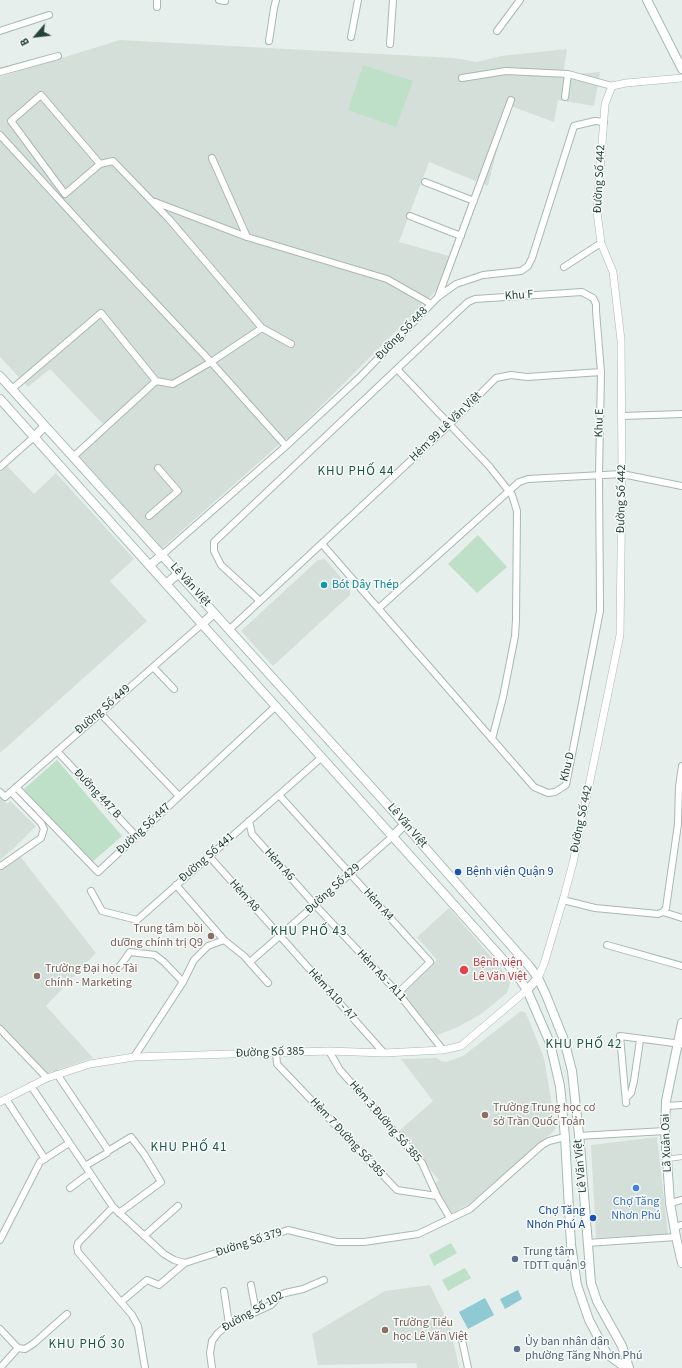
<!DOCTYPE html>
<meta charset="utf-8">
<style>
body{margin:0}
#map{position:relative;width:682px;height:1368px;overflow:hidden;background:#e6efeb;font-family:"Source Sans 3",sans-serif}
canvas{display:block}
.north{position:absolute;left:16px;top:16px;width:40px;height:40px;-webkit-text-stroke:3px #f7fbf9;paint-order:stroke;rotate:242deg;font-size:11px;font-weight:700;line-height:16px;text-align:center;color:#24423a}
.north::after{content:'';display:block;margin:auto;width:14px;height:18px;background:#24423a;clip-path:polygon(50% 0,100% 100%,50% 72%,0 100%)}
</style>
<div id="map">
<canvas width="682" height="1368"></canvas>
<div class="north">B</div>
</div>
<script>
const ctx = document.querySelector('canvas').getContext('2d');
ctx.lineJoin = 'round';
function fill(path, color) {
  ctx.fillStyle = color;
  ctx.fill(path, 'evenodd');
}
function toPath(rows) {
  const path = new Path2D();
  for (const r of rows) {
    path.moveTo(r[0], r[1]);
    for (let i = 2; i < r.length; i += 2) path.lineTo(r[i], r[i + 1]);
  }
  return path;
}
function trace(path, color, width, dash) {
  ctx.strokeStyle = color;
  ctx.lineWidth = width;
  ctx.lineCap = dash ? 'butt' : 'round';
  ctx.setLineDash(dash || []);
  ctx.stroke(path);
}
function label(font, color, halo, rows, align = 'center') {
  ctx.font = font + ' "Source Sans 3",sans-serif';
  ctx.lineWidth = 3;
  ctx.setLineDash([]);
  ctx.textBaseline = 'middle';
  ctx.strokeStyle = halo;
  ctx.fillStyle = color;
  for (const [text, x, y, turn = 0] of rows) {
    ctx.save();
    ctx.translate(x, y);
    ctx.rotate((+turn || 0) * Math.PI / 180);
    ctx.textAlign = isNaN(turn) ? turn : align;
    if (halo) ctx.strokeText(text, 0, 0);
    ctx.fillText(text, 0, 0);
    ctx.restore();
  }
}
fill(toPath([
 [120,40,454,58,477,62,501,56,567,49,563,75,600,72,594,106,558,100,554,122,508,105,488,186,429,162,399,242,449,256,445,280,435,292,289,438,284,440,159,551,73,457,106,427,50,369,28,387,0,357,0,77],
 [7,466,34,494,56,473,134,559,110,581,147,621,0,753,0,473],
 [325,559,350,588,350,595,273,666,241,631,318,560],
 [0,797,7,804,10,801,36,826,14,848,0,860],
 [19,855,96,953,46,1006,93,1058,45,1074,0,1027,0,871],
 [449,908,511,980,507,993,481,1014,456,1028,437,1035,401,991,437,960,417,937],
 [521,1011,526,1013,544,1058,556,1129,469,1204,452,1213,434,1186,439,1180,399,1131,433,1101,401,1059,437,1058,441,1061,446,1062,463,1056],
 [657,1137,668,1234,596,1238,591,1145],
 [430,1285,450,1326,459,1368,417,1368,416,1363,318,1365,312,1334,385,1291]
]), '#d4dfda');
fill(toPath([
 [363,65,413,81,396,127,348,110],
 [478,535,507,567,477,593,448,564],
 [57,760,122,836,90,864,24,789],
 [451,1243,457,1253,434,1266,429,1255],
 [465,1268,471,1278,448,1291,442,1280]
]), '#bfe0c8');
fill(toPath([
 [518,1290,522,1299,505,1309,500,1299],
 [485,1298,494,1315,468,1329,459,1312]
]), '#8ec9d4');
const pedestrian = toPath([
 [667,1159,682,1157]
]);
const minor = toPath([
 [219,0,225,1],
 [157,7,157,0],
 [0,31,49,15],
 [497,31,520,0],
 [351,37,358,0],
 [269,41,274,8,276,0],
 [390,44,393,0],
 [0,72,58,56],
 [462,78,506,71,568,74],
 [565,97,568,74,612,86],
 [0,135,88,231,211,362,286,446],
 [212,158,247,237],
 [100,164,41,95,11,121,65,194,100,164,113,161,169,219,262,328,291,344],
 [425,182,474,201],
 [155,202,247,237,387,279,431,304],
 [410,216,461,236],
 [564,267,601,243],
 [438,297,511,100],
 [397,369,489,466,512,495,517,511,516,620,515,636,503,697,492,739],
 [12,389,101,313,156,381,173,384,211,362,262,328],
 [622,416,682,414],
 [73,457,156,381],
 [0,467,34,437],
 [149,516,178,491,158,468],
 [162,555,286,446,359,378,438,297,456,284,483,275,521,271,528,266,532,258,574,126,595,121,604,122],
 [260,601,221,565,214,551,214,542,453,316,468,302,475,299,582,292,593,298,596,304,596,311,601,372,599,475,600,603,600,611,566,785,555,792,548,793,534,787,322,544],
 [379,608,519,482,528,479,622,474,682,486],
 [230,629,450,424,496,378,511,375,527,377,601,372],
 [153,667,174,689],
 [100,713,179,796],
 [57,751,136,836],
 [16,787,98,872,276,706],
 [0,792,5,797,202,624],
 [279,795,430,962,398,993],
 [249,821,252,834,315,905,398,993,443,1050],
 [209,856,384,1053],
 [1,866,41,838,44,829,41,823,11,792],
 [176,885,224,940],
 [91,891,102,911,137,920,322,757],
 [563,900,595,908,658,914,663,912,682,918],
 [663,912,666,908,678,824,679,786,682,766],
 [607,945,682,966],
 [250,962,393,836],
 [120,966,130,952,155,955,164,962,183,982],
 [0,1029,47,1078],
 [329,1051,340,1070,422,1163,437,1196,450,1218],
 [276,1052,277,1064,397,1190,437,1196],
 [134,1057,183,982,194,960,208,946,224,940,244,956,268,983],
 [57,1074,108,1150,107,1153,85,1166],
 [31,1086,113,1207,164,1254,174,1260,185,1263,288,1230,337,1242,364,1242,418,1234,470,1209,542,1145,549,1141,565,1137],
 [626,1098,631,1093,634,1081,640,1040],
 [6,1099,45,1159],
 [626,1103,620,1036,682,1044],
 [666,1106,682,1105],
 [578,1136,665,1131],
 [108,1151,131,1137,144,1154,161,1182,119,1213],
 [70,1188,90,1173],
 [670,1203,682,1200],
 [113,1207,78,1243,77,1247,78,1252,132,1315,138,1326,145,1368],
 [674,1227,682,1225],
 [144,1236,178,1206],
 [0,1240,40,1162,69,1143],
 [587,1243,676,1237],
 [251,1285,256,1312],
 [224,1291,229,1324],
 [121,1302,147,1280,159,1285,185,1263],
 [0,1329,18,1348,25,1349,33,1344,67,1314],
 [462,1340,468,1368],
 [0,1368,18,1348],
 [212,1368,210,1353,212,1341,218,1333,229,1324,271,1305,280,1295,285,1293,303,1289,324,1280]
]);
const tertiary = toPath([
 [538,978,544,964,563,900,573,863,620,635,622,474,621,340,613,272,601,243,597,212,605,104,612,86,626,83,682,78],
 [0,1102,47,1078,90,1064,134,1057,329,1051,384,1053,443,1050,461,1046,527,990]
]);
const secondary = toPath([
 [647,0,682,69],
 [0,376,392,810,530,967,538,978,546,995,564,1040,572,1071,580,1144,591,1283,597,1301,622,1346,629,1368],
 [0,399,490,945,517,975,527,990,550,1043,560,1086,565,1137,571,1245,577,1285,589,1320,607,1354,626,1368],
 [34,437,45,426],
 [150,565,162,555],
 [166,584,179,573],
 [202,624,214,613],
 [393,836,405,824],
 [527,990,538,978],
 [682,1023,666,1101,665,1131,670,1203,676,1237,682,1263]
]);
trace(pedestrian, '#a8b8b2', 6);
trace(minor, '#a8b8b2', 8);
trace(tertiary, '#a8b8b2', 8);
trace(secondary, '#a4bbb3', 10);
trace(pedestrian, '#fff', 4.5);
trace(minor, '#fff', 6);
trace(tertiary, '#fff', 7);
trace(secondary, '#fff', 8);
for (const [x, y, r, color] of [
 [324,585,4,"#0f9aa8"],
 [458,872,4,"#1a4fb4"],
 [211,936,4,"#8d6e63"],
 [464,970,5,"#e0444e"],
 [37,976,4,"#8d6e63"],
 [485,1115,4,"#8d6e63"],
 [636,1188,4,"#3f7fe0"],
 [593,1218,4,"#1a4fb4"],
 [515,1259,4,"#5c6f8a"],
 [385,1330,4,"#8d6e63"],
 [517,1349,4,"#5c6f8a"]
]) {
  const dot = new Path2D();
  dot.arc(x, y, r, 0, 2 * Math.PI);
  ctx.fillStyle = color;
  ctx.fill(dot);
  trace(dot, '#f7fbf9', 1.5);
}
label('12px', '#24423a', '#f7fbf9', [
 ["Đường Số 442",600,179,-87],
 ["Khu F",519,296,-4],
 ["Đường Số 448",402,334,-46],
 ["Khu E",600,423,-89],
 ["Hẻm 99 Lê Văn Việt",446,427,-44],
 ["Đường Số 442",622,499,-89],
 ["Lê Văn Việt",190,585,48],
 ["Đường Số 449",103,710,-41],
 ["Khu D",568,767,-76],
 ["Đường 447 B",97,794,47],
 ["Đường Số 442",582,819,-78],
 ["Lê Văn Việt",407,826,49],
 ["Đường Số 447",144,829,-43],
 ["Đường Số 441",207,858,-41],
 ["Hẻm A6",279,865,48],
 ["Đường Số 429",333,889,-42],
 ["Hẻm A8",244,896,48],
 ["Hẻm A4",378,905,48],
 ["Hẻm A5 - A11",381,976,47],
 ["Hẻm A10 - A7",332,995,48],
 ["Đường Số 385",270,1053,-2],
 ["Hẻm 3 Đường Số 385",385,1122,49],
 ["Hẻm 7 Đường Số 385",347,1138,47],
 ["Lã Xuân Oai",667,1143,-92],
 ["Lê Văn Việt",581,1166,-95],
 ["Đường Số 379",249,1243,-18],
 ["Đường Số 102",253,1312,-30]
]);
label('12px', '#0d838f', '#f7fbf9', [
 ["Bót Dây Thép",332,585]
], 'left');
label('12px', '#164399', '#f7fbf9', [
 ["Bệnh viện Quận 9",466,872],
 ["Chợ Tăng",585,1211,"right"],
 ["Nhơn Phú A",585,1225,"right"]
], 'left');
label('12px', '#785e54', '#f7fbf9', [
 ["Trung tâm bồi",203,929,"right"],
 ["dưỡng chính trị Q9",203,943,"right"],
 ["Trường Đại học Tài",45,969],
 ["chính - Marketing",45,983],
 ["Trường Trung học cơ",493,1108],
 ["sở Trần Quốc Toản",493,1122],
 ["Trường Tiểu",393,1323],
 ["học Lê Văn Việt",393,1337]
], 'left');
label('12px', '#be3a42', '#f7fbf9', [
 ["Bệnh viện",473,963],
 ["Lê Văn Việt",473,977]
], 'left');
label('12px', '#366cbe', '#f7fbf9', [
 ["Chợ Tăng",636,1202],
 ["Nhơn Phú",636,1216]
]);
label('12px', '#4e5e75', '#f7fbf9', [
 ["Trung tâm",523,1252],
 ["TDTT quận 9",523,1266],
 ["Ủy ban nhân dân",525,1342],
 ["phường Tăng Nhơn Phú",525,1356]
], 'left');
ctx.letterSpacing = '1px';
label('13px', '#1f5548', '#f7fbf9', [
 ["KHU PHỐ 44",356,472],
 ["KHU PHỐ 43",309,932],
 ["KHU PHỐ 42",584,1045],
 ["KHU PHỐ 41",189,1148],
 ["KHU PHỐ 30",87,1345]
]);
ctx.letterSpacing = '0px';
</script>
